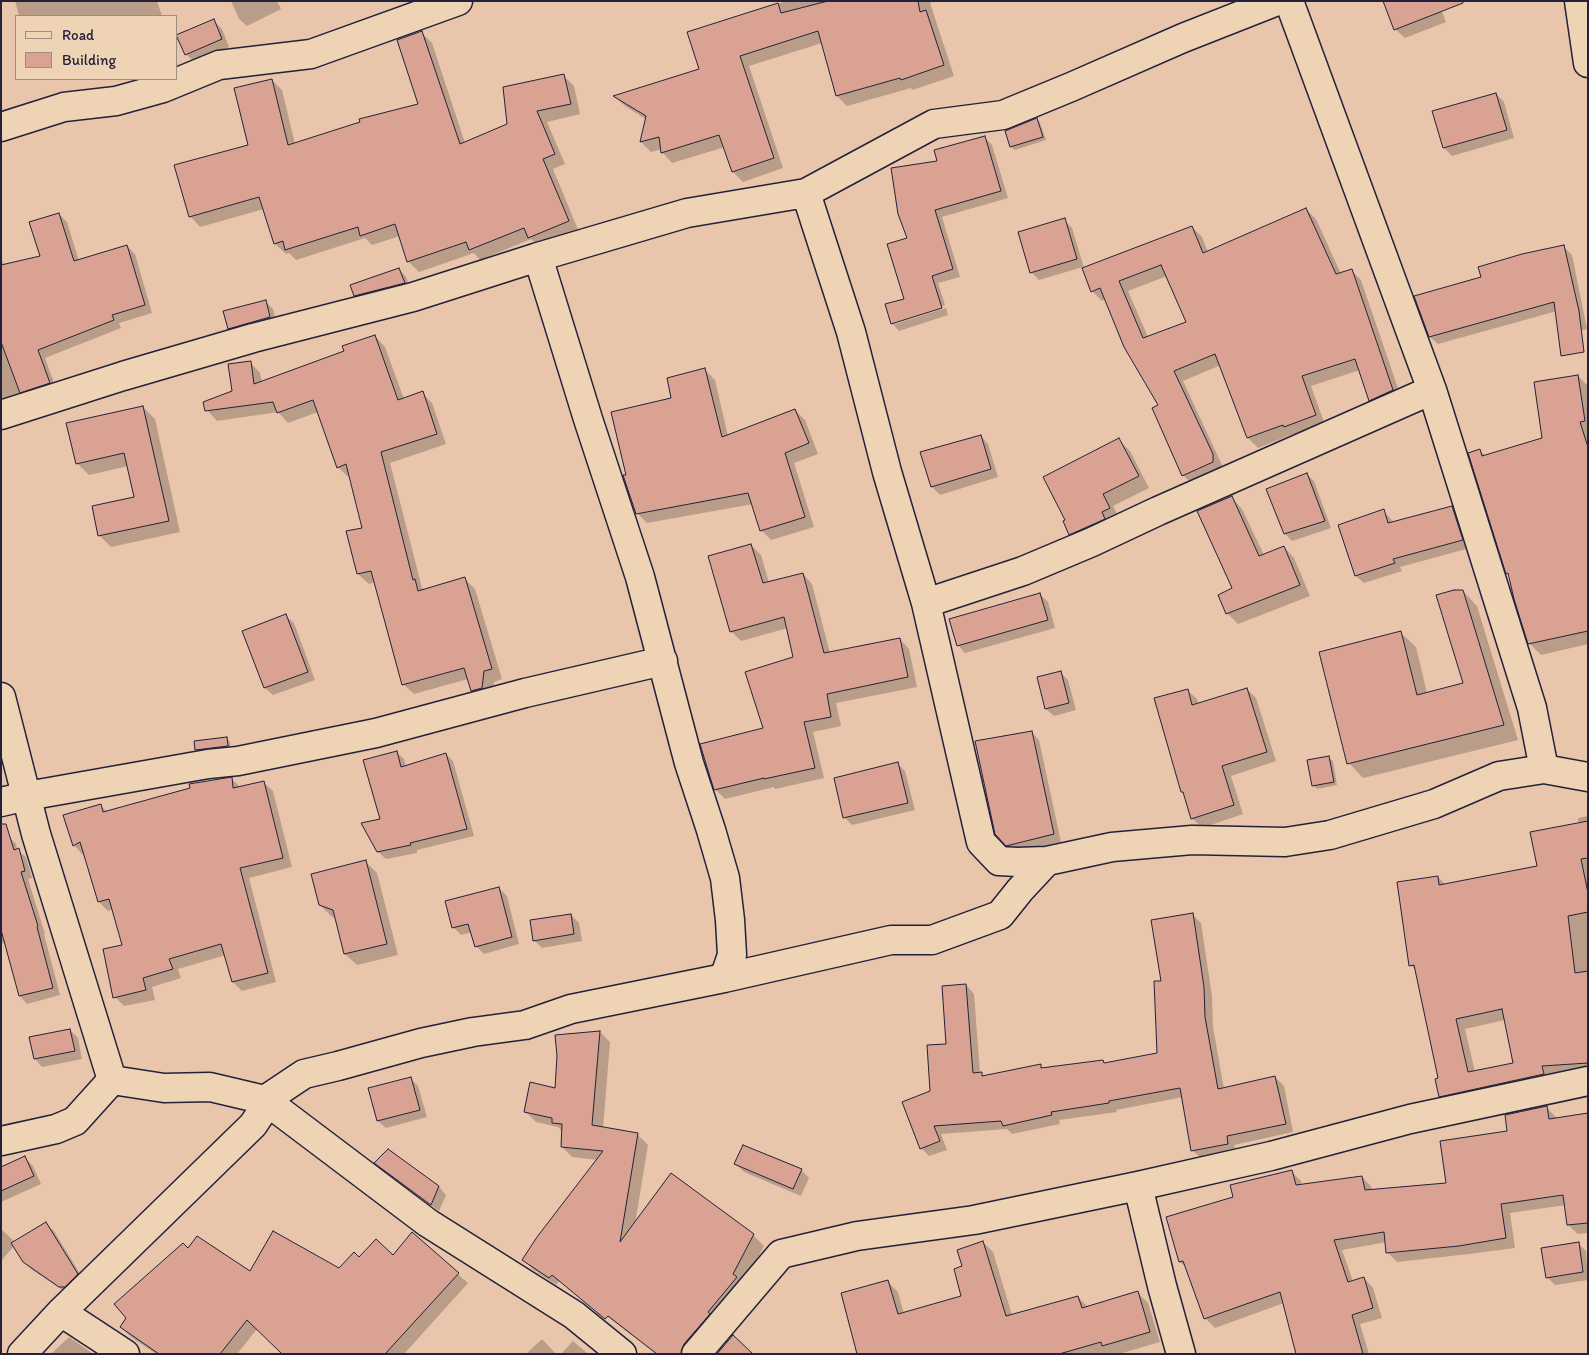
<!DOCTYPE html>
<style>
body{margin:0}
#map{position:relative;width:1589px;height:1355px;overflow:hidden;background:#e8c5ab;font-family:Itim,sans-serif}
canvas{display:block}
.frame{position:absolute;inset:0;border:2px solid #22223b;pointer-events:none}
.legend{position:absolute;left:15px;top:15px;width:162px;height:65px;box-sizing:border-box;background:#eed4b5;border:1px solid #9c8d84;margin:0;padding:6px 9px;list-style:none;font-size:15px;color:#22223b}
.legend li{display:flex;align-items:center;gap:10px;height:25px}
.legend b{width:25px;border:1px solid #9c8d84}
</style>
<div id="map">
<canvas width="1589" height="1355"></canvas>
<div class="frame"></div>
<ul class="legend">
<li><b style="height:6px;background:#eed4b5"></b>Road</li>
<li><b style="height:14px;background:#daa293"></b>Building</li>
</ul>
</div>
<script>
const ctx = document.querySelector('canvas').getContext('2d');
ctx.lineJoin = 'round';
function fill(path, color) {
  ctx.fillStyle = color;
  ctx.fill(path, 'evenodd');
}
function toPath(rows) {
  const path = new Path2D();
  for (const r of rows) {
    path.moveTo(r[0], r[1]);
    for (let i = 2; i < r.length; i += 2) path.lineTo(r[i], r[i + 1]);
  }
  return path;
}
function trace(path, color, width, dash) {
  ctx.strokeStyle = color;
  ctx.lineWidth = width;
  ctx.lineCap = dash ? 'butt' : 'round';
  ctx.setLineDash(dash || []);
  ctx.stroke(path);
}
fill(toPath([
 [15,1,157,1,162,16,19,16],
 [231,1,277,1,281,9,247,26,239,19],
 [787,1,936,1,930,3,954,76,912,90,911,88,847,106,837,96,822,43,749,66,783,168,743,182,733,172,725,147,672,163,662,152,662,149,651,152,641,142,647,120,625,106,615,97,700,70,688,33],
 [1438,1,1446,22,1405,38,1395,29],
 [214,21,222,29,229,47,194,62,186,54],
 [421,32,432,43,465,143,509,125,564,76,574,86,580,114,547,122,565,164,553,169,579,232,540,248,531,239,480,260,474,253,419,272,408,261,400,236,372,245,365,238,296,260,289,253,286,254,275,244,264,209,200,227,190,216,249,146,272,80,282,90,295,144,420,105],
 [1496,94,1504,102,1514,138,1452,156,1444,148,1434,112],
 [1037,119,1040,123,1046,140,1015,150,1011,147,1006,131],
 [984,137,992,145,1008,198,942,217,960,277,938,283,945,305,895,321,895,324,946,308,948,315,899,331,892,323,905,300,908,239,939,162],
 [1306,209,1316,219,1341,274,1351,270,1361,280,1402,400,1380,410,1370,400,1360,370,1311,386,1325,425,1295,436,1293,434,1258,448,1248,438,1221,365,1183,381,1222,465,1222,472,1193,485,1183,475,1160,406,1106,299,1102,301,1092,291,1083,267,1039,280,1031,272,1064,220,1072,228,1084,268,1192,227,1202,237,1208,252],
 [1167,276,1188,323,1148,337,1128,291],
 [59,214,67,222,79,261,127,246,135,254,152,313,119,323,121,328,45,358,57,391,1,410,1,258,4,266,42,257],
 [1564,247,1572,255,1587,329,1566,335,1557,311,1438,344,1430,337,1416,297,1482,278],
 [399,269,406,277,411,291,363,303,355,295],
 [265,301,273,309,277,325,237,336,229,328],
 [375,336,385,347,404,399,422,393,432,403,446,444,390,463,422,588,425,590,465,579,475,589,502,679,494,682,492,698,482,701,472,691,468,679,414,694,403,684,376,582,369,584,358,574,348,532,364,529,350,476,348,477,338,467,318,412,288,423,278,412,217,421,207,410,234,392,250,362,260,373,262,382,346,352],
 [705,370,715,380,728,436,795,410,805,420,818,454,794,463,814,527,771,540,761,530,753,504,647,523,637,513,627,476],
 [1578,376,1588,386,1588,644,1541,655,1529,643,1510,576,1507,573,1480,451,1486,456,1543,439],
 [143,407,155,419,180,532,111,547,100,536,135,498,128,466,89,475,77,463],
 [981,436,988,444,998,477,940,495,932,487,922,453],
 [1119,440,1130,451,1149,488,1113,506,1120,519,1081,545,1070,534],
 [1307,474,1314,481,1331,528,1292,541,1285,534],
 [1232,498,1242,509,1264,555,1284,547,1294,558,1310,596,1238,624,1227,613,1234,589],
 [1452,508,1460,515,1470,548,1400,567,1402,571,1364,583,1356,576,1339,525,1383,511,1391,519,1393,523],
 [751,545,761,555,769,583,803,574,812,584,830,653,900,639,909,649,917,687,836,703,841,726,813,732,824,778,775,789,774,787,725,799,715,789,764,729,795,658,788,628,741,641,731,631],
 [1463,591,1477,606,1518,740,1363,778,1349,763,1401,633,1416,647,1427,693,1464,684],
 [1040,594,1048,602,1055,628,965,653,958,645],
 [286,616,294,623,315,680,273,695,265,688],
 [1060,672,1068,680,1076,710,1054,716,1046,709],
 [1247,689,1256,698,1276,761,1231,776,1243,814,1202,828,1192,818,1185,794,1182,792,1187,690,1197,699,1198,704],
 [1031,732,1039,740,1061,842,1015,853,996,834],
 [227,738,230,742,231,749,200,753,196,750],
 [396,752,404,759,406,767,446,754,453,761,474,836,417,850,417,853,386,859,378,852,382,820],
 [1329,758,1333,761,1337,785,1317,789,1313,785],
 [898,764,905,771,915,810,852,825,844,817],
 [232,779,240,787,263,782,273,791,292,867,249,878,276,982,242,991,233,982,226,955,178,969,181,978,152,987,155,1000,124,1006,115,997,124,946,114,909,108,911,99,902,84,854,83,855,74,845,100,805,107,812],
 [1588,816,1588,1073,1450,1106,1440,1096,1440,1079,1416,971,1411,965,1438,877,1446,885,1538,866,1579,824,1578,818],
 [1505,1020,1515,1064,1475,1072,1465,1029],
 [8,836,16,844,17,850,26,857,32,878,28,879,45,934,44,934,60,995,27,1004,20,996,6,942,1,944,1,838],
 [365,861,377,873,398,955,357,965,345,954,336,918,332,917,320,905],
 [499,888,507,896,519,944,484,954,476,946,472,932,461,935,453,927],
 [571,915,579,923,582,941,542,948,534,940],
 [1193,915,1201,923,1212,996,1213,1027,1224,1089,1275,1077,1284,1086,1293,1132,1234,1145,1236,1152,1201,1158,1192,1150,1183,1097,1116,1110,1117,1112,1059,1120,1060,1124,1012,1134,1007,1129,941,1134,947,1150,929,1156,921,1148,932,1092,966,985,974,994,980,1073,986,1077,1040,1065,1044,1069,1103,1061,1106,1064,1158,1055,1162,982],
 [70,1030,78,1038,82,1059,42,1067,35,1059],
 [600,1032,610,1042,603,1129,638,1135,648,1145,635,1224,753,1235,764,1246,743,1285,695,1354,656,1354,560,1280,556,1285,534,1270,523,1260,598,1160,572,1157,562,1147,563,1132,558,1127,536,1122,526,1112,556,1089,558,1056,556,1036],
 [410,1078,418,1086,427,1117,386,1128,378,1121,370,1089],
 [1546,1107,1556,1117,1556,1119,1588,1114,1588,1233,1578,1234,1568,1225,1566,1205,1510,1213,1515,1248,1469,1254,1397,1262,1387,1252,1387,1242,1342,1250,1353,1281,1364,1278,1373,1288,1382,1318,1360,1324,1369,1354,1297,1354,1284,1303,1215,1328,1206,1319,1188,1269,1180,1262,1167,1218,1234,1198,1292,1172,1301,1181,1302,1185,1362,1177,1371,1186,1372,1191,1447,1184,1509,1132],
 [25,1158,33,1166,41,1184,1,1202,1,1169],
 [376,1163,439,1187,446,1195,439,1211,384,1170],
 [736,1164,801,1170,809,1178,801,1196,744,1172],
 [46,1224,54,1231,85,1282,70,1295,32,1270,24,1262,14,1246,1,1261,1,1229,15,1242],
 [412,1234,468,1283,404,1354,284,1354,257,1329,237,1354,156,1354,131,1337,121,1327,189,1250,250,1272,339,1270,359,1259,394,1257],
 [983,1242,993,1252,1012,1315,1078,1297,1088,1307,1137,1292,1148,1303,1160,1342,1119,1354,859,1354,888,1282,898,1292,904,1314,963,1297,964,1267],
 [1578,1243,1586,1251,1588,1280,1555,1285,1547,1277],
 [69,1337,92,1353,93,1354,51,1354],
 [542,1339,556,1354,526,1354],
 [573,1341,588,1354,561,1354]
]), '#0003');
const building = toPath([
 [828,1,918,1,920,12,926,10,944,65,901,80,900,78,836,96,818,31,740,56,774,158,732,172,719,135,661,153,659,137,640,142,646,116,613,96,699,69,687,32,778,3,781,13,828,1],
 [1383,1,1463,1,1463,3,1394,30,1383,1],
 [214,19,222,39,185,55,176,35,214,19],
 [422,31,460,144,507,124,503,87,564,74,571,104,537,111,555,154,543,159,569,221,528,238,524,228,469,250,466,242,407,262,395,224,360,236,358,227,285,250,283,241,274,244,259,197,189,217,174,165,248,145,234,88,272,79,288,145,360,122,359,119,418,104,397,40,422,31],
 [1496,93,1507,130,1443,148,1432,111,1496,93],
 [1037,118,1043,137,1010,147,1005,131,1037,118],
 [985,136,1001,191,935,210,953,269,932,276,942,308,891,324,885,304,904,299,887,244,907,238,898,214,891,168,937,161,934,150,985,136],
 [1306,208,1336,274,1352,269,1393,390,1369,401,1355,359,1302,376,1316,415,1284,427,1283,425,1247,438,1215,354,1174,371,1213,454,1213,462,1182,476,1152,408,1158,405,1124,347,1100,288,1091,292,1082,268,1192,226,1203,253,1306,208],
 [1161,265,1186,322,1143,338,1119,281,1161,265],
 [59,213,74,261,127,245,145,305,112,315,114,320,38,350,50,383,20,393,1,342,1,265,40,256,29,222,59,213],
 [1065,218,1077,259,1030,273,1018,232,1065,218],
 [1564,245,1579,311,1584,352,1561,356,1554,302,1429,337,1414,296,1481,277,1478,267,1522,254,1564,245],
 [399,268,405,283,354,296,350,285,399,268],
 [266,300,270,317,228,329,223,311,266,300],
 [375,335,398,400,423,391,437,434,381,452,413,580,415,579,418,591,465,577,492,669,484,671,482,688,471,691,464,668,402,685,371,571,357,574,346,531,362,528,346,464,337,468,313,400,277,413,273,402,205,411,203,402,232,391,228,364,251,361,254,384,344,351,342,346,375,335],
 [705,368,722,437,795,409,809,443,785,453,805,517,760,531,748,493,636,514,623,475,626,475,611,412,671,398,667,378,705,368],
 [1578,375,1585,421,1580,422,1588,447,1588,631,1528,644,1514,599,1508,573,1506,574,1468,453,1480,449,1482,456,1542,438,1534,382,1578,375],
 [143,406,169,521,98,536,92,506,134,497,124,453,76,464,66,423,143,406],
 [981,435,991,469,931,487,920,452,981,435],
 [1119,438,1139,476,1103,494,1110,508,1102,512,1105,519,1069,535,1063,521,1065,520,1043,477,1119,438],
 [1307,473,1325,521,1284,534,1266,489,1307,473],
 [1232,496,1259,556,1284,546,1300,585,1226,614,1218,595,1232,588,1197,511,1232,496],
 [1452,506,1463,540,1393,559,1395,563,1355,576,1338,525,1384,509,1388,523,1452,506],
 [751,544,763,583,803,573,824,653,900,638,908,677,827,694,831,717,804,722,815,768,764,779,764,778,714,790,700,744,763,728,745,672,793,657,784,617,730,632,708,556,751,544],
 [1454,590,1463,590,1504,725,1347,764,1319,652,1401,631,1417,695,1463,683,1436,595,1454,590],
 [1040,593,1048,620,957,646,949,619,1040,593],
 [286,614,308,672,264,688,242,631,286,614],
 [1061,671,1069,703,1045,709,1037,677,1061,671],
 [1247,688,1267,752,1222,766,1234,805,1191,819,1183,792,1181,792,1154,698,1188,689,1192,705,1247,688],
 [1032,731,1054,834,1006,846,995,834,975,741,1032,731],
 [227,737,228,746,195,750,194,741,227,737],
 [397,751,401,767,446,753,467,829,410,843,411,845,377,852,361,823,380,819,363,760,397,751],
 [1329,756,1334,782,1312,786,1307,760,1329,756],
 [898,762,908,803,843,818,834,778,898,762],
 [232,777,233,788,264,781,283,858,240,868,268,973,232,982,221,944,169,959,173,969,143,978,146,990,113,998,103,949,122,945,109,899,98,902,80,842,73,846,63,815,101,804,103,812,190,788,189,784,232,777],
 [1588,821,1588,858,1581,859,1588,893,1588,912,1568,916,1575,973,1588,971,1588,1063,1542,1066,1544,1074,1439,1097,1435,1079,1438,1078,1414,965,1409,966,1397,882,1438,876,1439,885,1537,866,1530,832,1588,821],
 [1502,1009,1513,1063,1468,1072,1456,1019,1502,1009],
 [1,824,6,824,14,850,19,848,25,871,21,872,38,926,37,927,53,988,19,996,1,930,1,824],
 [366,860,387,944,344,954,333,910,319,905,311,874,366,860],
 [499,887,512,937,475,947,468,924,452,928,445,901,499,887],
 [1193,913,1204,987,1205,1017,1218,1089,1275,1076,1286,1124,1227,1136,1228,1144,1191,1151,1180,1088,1109,1101,1109,1103,1051,1112,1052,1115,1003,1126,1001,1121,934,1126,940,1141,920,1149,902,1102,930,1091,927,1045,946,1044,942,986,966,984,973,1073,982,1072,982,1076,1041,1064,1041,1068,1103,1060,1104,1063,1157,1053,1154,981,1161,981,1151,920,1193,913],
 [571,914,574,934,533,941,530,920,571,914],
 [70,1029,75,1051,34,1059,29,1037,70,1029],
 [600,1031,592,1125,638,1133,620,1242,671,1173,754,1234,733,1274,737,1277,708,1312,710,1314,684,1344,681,1354,657,1354,608,1316,605,1319,552,1275,549,1278,522,1260,537,1237,603,1151,561,1147,562,1124,552,1123,552,1118,524,1112,530,1082,555,1088,557,1056,555,1035,600,1031],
 [411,1077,420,1110,377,1121,368,1088,411,1077],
 [1547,1106,1549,1119,1588,1113,1588,1223,1567,1225,1563,1195,1501,1204,1506,1238,1459,1246,1386,1253,1384,1232,1334,1240,1348,1282,1364,1277,1373,1308,1352,1315,1363,1354,1296,1354,1280,1292,1204,1319,1183,1261,1179,1262,1166,1217,1233,1197,1230,1185,1292,1170,1296,1185,1362,1176,1365,1190,1446,1183,1440,1141,1507,1131,1505,1115,1547,1106],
 [743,1145,802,1169,793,1189,734,1164,743,1145],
 [388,1149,439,1186,431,1205,374,1163,388,1149],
 [25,1156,34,1176,1,1191,1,1167,25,1156],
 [46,1222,78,1274,65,1287,59,1287,23,1262,11,1243,46,1222],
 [273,1231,339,1268,354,1252,359,1257,376,1239,393,1255,412,1232,459,1273,385,1354,282,1354,247,1320,220,1354,159,1354,120,1327,126,1318,114,1304,183,1243,188,1248,197,1236,250,1271,273,1231],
 [983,1241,1006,1316,1078,1296,1082,1308,1138,1291,1150,1332,1102,1346,1101,1342,1059,1354,857,1354,841,1293,888,1280,898,1314,961,1296,954,1269,962,1266,957,1250,983,1241],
 [1579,1242,1583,1272,1546,1278,1541,1248,1579,1242],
 [733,1335,753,1354,717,1354,733,1335]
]);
fill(building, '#daa293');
trace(building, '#22223b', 1);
const minor = toPath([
 [1289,1,1432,390,1532,708,1544,769,1588,777],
 [1579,1,1588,63],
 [1,127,64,107,116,101,163,88,219,65,311,54,458,1],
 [806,193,851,332,887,472,926,603,981,842,999,861,1017,862,1047,861,1112,847,1192,840,1285,842,1330,835,1434,804,1499,776,1544,769],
 [538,257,588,419,640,577,689,763,711,830,725,878,730,920,732,955,724,978],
 [1,415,123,376,253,338,413,297,538,257,687,213,806,193,934,124,1003,115,1071,87,1183,38,1277,1],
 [926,603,1023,571,1092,542,1158,511,1432,390],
 [1,697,36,834,112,1080],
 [1,802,27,796,208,764,238,761,376,733,525,693,663,661],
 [112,1080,164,1088,210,1087,265,1100,304,1074,338,1066,421,1043,473,1032,525,1025,571,1009,724,978,891,940,932,940,1000,915,1020,890,1047,861],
 [1,1141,56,1129,75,1121,112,1080],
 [1138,1186,1162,1286,1181,1354],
 [61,1312,125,1354],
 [22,1354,61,1312,253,1125,263,1110,265,1100,428,1223,574,1315,622,1354],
 [696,1354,781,1254,857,1236,974,1220,1138,1186,1271,1156,1410,1119,1588,1081]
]);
trace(minor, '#22223b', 31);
trace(minor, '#eed4b5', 28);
</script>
